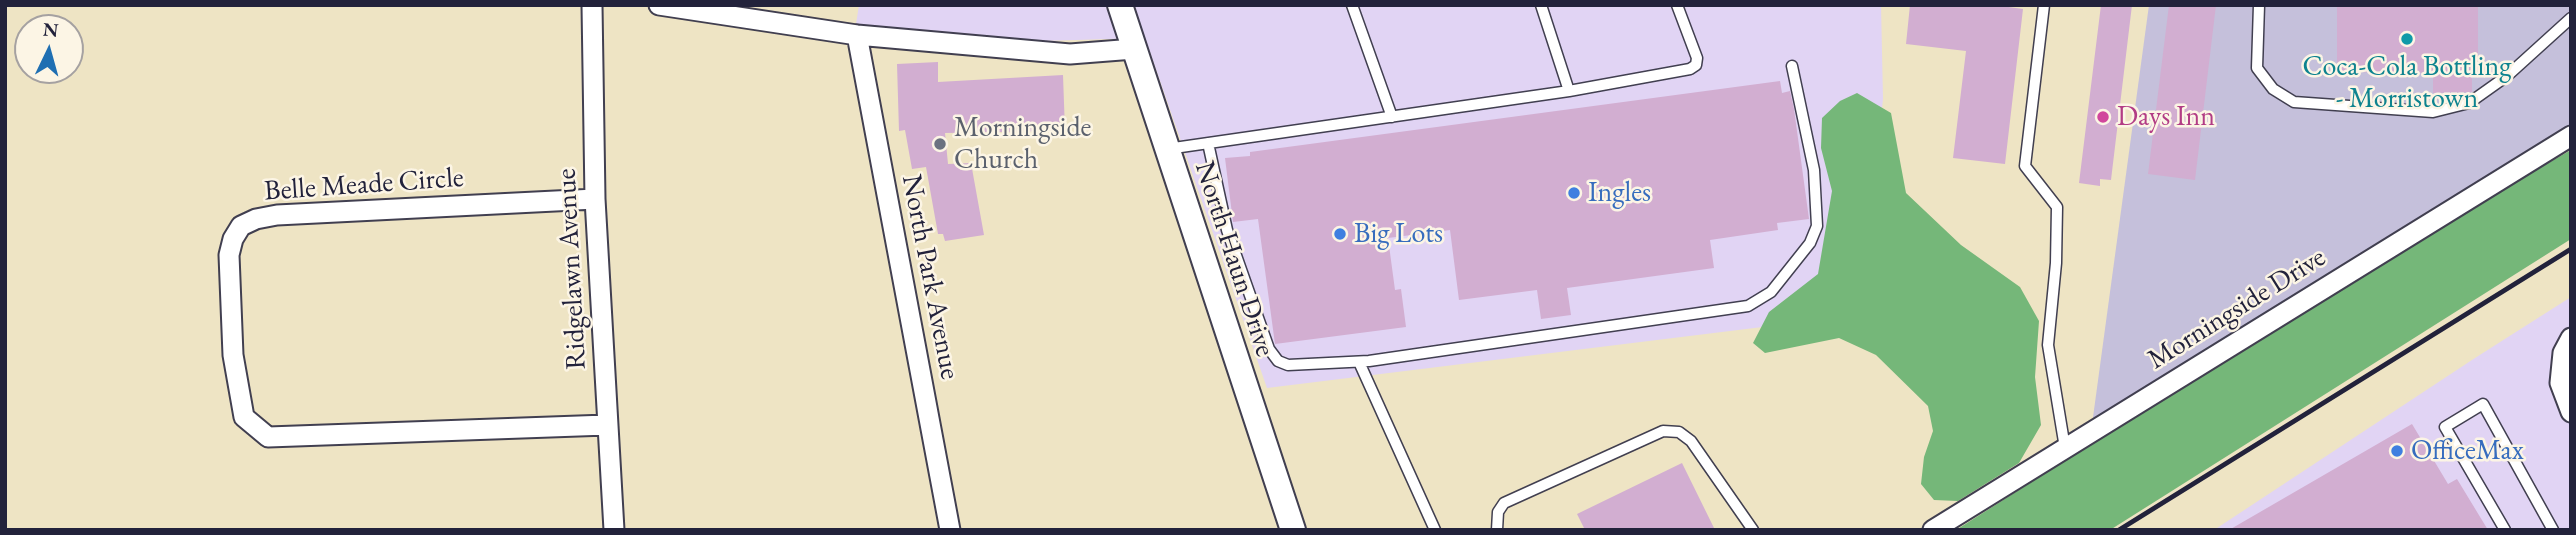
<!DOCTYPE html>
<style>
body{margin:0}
#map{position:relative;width:2576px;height:535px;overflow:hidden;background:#eee4c4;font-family:"EB Garamond",serif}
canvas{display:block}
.frame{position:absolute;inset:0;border:7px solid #22223b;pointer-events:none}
.north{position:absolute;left:14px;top:14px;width:70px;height:70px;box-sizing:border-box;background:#fcf5e5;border:2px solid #a5a1a1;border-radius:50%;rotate:5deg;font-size:19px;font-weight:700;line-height:28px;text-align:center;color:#22223b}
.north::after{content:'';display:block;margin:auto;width:24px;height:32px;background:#1f6fb2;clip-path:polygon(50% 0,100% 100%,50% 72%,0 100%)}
</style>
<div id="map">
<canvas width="2576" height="535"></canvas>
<div class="frame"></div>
<div class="north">N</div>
</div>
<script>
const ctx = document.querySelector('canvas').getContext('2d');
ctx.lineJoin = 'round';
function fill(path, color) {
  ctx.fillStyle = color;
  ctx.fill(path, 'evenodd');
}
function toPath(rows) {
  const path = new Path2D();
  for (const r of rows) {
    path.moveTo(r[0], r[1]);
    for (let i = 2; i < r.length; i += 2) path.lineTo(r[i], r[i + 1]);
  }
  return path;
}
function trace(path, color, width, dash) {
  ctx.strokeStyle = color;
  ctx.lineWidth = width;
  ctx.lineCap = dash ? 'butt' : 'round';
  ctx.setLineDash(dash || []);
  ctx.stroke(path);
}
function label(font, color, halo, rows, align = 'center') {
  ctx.font = font + ' "EB Garamond",serif';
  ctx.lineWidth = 5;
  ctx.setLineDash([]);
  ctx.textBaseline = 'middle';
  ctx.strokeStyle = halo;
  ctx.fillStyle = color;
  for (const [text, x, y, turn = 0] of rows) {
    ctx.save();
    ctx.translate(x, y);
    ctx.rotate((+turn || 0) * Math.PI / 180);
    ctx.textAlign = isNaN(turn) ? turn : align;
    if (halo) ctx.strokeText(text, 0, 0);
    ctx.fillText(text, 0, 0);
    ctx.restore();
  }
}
fill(toPath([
 [859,5,1881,5,1883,99,1860,315,1267,388,1145,38,1042,41,856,24],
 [2571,297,2571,530,2214,530,2475,358]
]), '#e1d4f4');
fill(toPath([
 [2149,5,2571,5,2571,136,2091,432]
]), '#c5c0db');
fill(toPath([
 [1857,93,1891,113,1906,193,1961,245,2020,287,2039,321,2035,377,2041,425,2019,463,1958,501,1934,500,1921,484,1924,457,1933,431,1928,406,1876,355,1839,338,1765,353,1753,343,1769,312,1818,274,1832,191,1821,148,1822,118,1840,101],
 [2571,150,2571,239,2110,530,1956,530,2395,251]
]), '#75b779');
fill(toPath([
 [1910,5,1994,5,2023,9,2005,164,1953,158,1966,51,1906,44],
 [2101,5,2132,5,2111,180,2100,179,2100,186,2079,183],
 [2169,5,2216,5,2195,180,2148,174],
 [2337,5,2478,5,2478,73,2472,73,2472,92,2433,93,2433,73,2337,72],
 [938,62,938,82,1063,75,1065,131,945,133,948,164,971,163,984,235,945,241,943,234,938,234,926,167,912,169,905,130,899,131,897,64],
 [1780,81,1782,93,1790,91,1794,109,1809,219,1777,223,1778,230,1710,240,1714,268,1567,288,1571,315,1541,319,1537,290,1459,300,1450,230,1388,238,1395,290,1401,289,1406,327,1275,344,1258,219,1233,222,1225,158,1250,156,1250,152],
 [2412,424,2448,484,2457,479,2488,530,2229,530],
 [1682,463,1715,530,1585,530,1577,514]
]), '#d2aed1');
const service = toPath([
 [1352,5,1392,117],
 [2044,5,2025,166,2057,207,2056,263,2048,345,2065,448],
 [2259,5,2257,68,2273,89,2294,102,2433,112,2469,103,2507,76,2571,18],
 [1569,91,1690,69,1696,65,1697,58,1677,5],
 [1208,143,1227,230,1269,349,1278,361,1288,365,1369,361,1748,306,1771,292,1810,243,1817,226,1814,170,1792,66],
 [1167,149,1569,91,1541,5],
 [1359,362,1435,530],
 [1497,530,1498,512,1504,503,1663,431,1679,432,1691,441,1753,530],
 [2505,530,2445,427,2483,404,2553,530]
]);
const minor = toPath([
 [592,5,595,199,614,530],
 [659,5,857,35,1070,54,1134,49],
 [857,35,950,530],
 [595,199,277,215,256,219,241,226,233,239,229,255,233,355,244,417,268,437,607,425],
 [2571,338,2563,353,2560,383,2571,412],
 [1933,530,2571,136]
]);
const tertiary = toPath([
 [1120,5,1293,530]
]);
trace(service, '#413f50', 13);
trace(minor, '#413f50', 23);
trace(tertiary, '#413f50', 28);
trace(service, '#fff', 10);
trace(minor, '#fff', 19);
trace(tertiary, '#fff', 24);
trace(toPath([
 [2119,530,2571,249]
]), '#22223b', 5);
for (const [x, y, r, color] of [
 [2407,39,7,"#0f9aa8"],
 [2103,117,7,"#d1479c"],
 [940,144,7,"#6b7280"],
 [1574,193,7,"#3f7fe0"],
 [1340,234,7,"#3f7fe0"],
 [2397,451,7,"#3f7fe0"]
]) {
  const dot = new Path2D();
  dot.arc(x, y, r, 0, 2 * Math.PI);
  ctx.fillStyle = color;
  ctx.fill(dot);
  trace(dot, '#fcf5e5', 2.5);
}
label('28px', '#0d838f', '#fcf5e5', [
 ["Coca-Cola Bottling",2407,67],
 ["- Morristown",2407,99]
]);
label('28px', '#b23c85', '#fcf5e5', [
 ["Days Inn",2117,117]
], 'left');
label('28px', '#5b616d', '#fcf5e5', [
 ["Morningside",954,128],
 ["Church",954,160]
], 'left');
label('28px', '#22223b', '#fcf5e5', [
 ["Belle Meade Circle",364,185,-4],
 ["North Haun Drive",1234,259,72],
 ["Ridgelawn Avenue",572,269,-93],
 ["North Park Avenue",930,277,79],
 ["Morningside Drive",2237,309,-32]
]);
label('28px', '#366cbe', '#fcf5e5', [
 ["Ingles",1588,193],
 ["Big Lots",1354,234],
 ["OfficeMax",2411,451]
], 'left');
</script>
